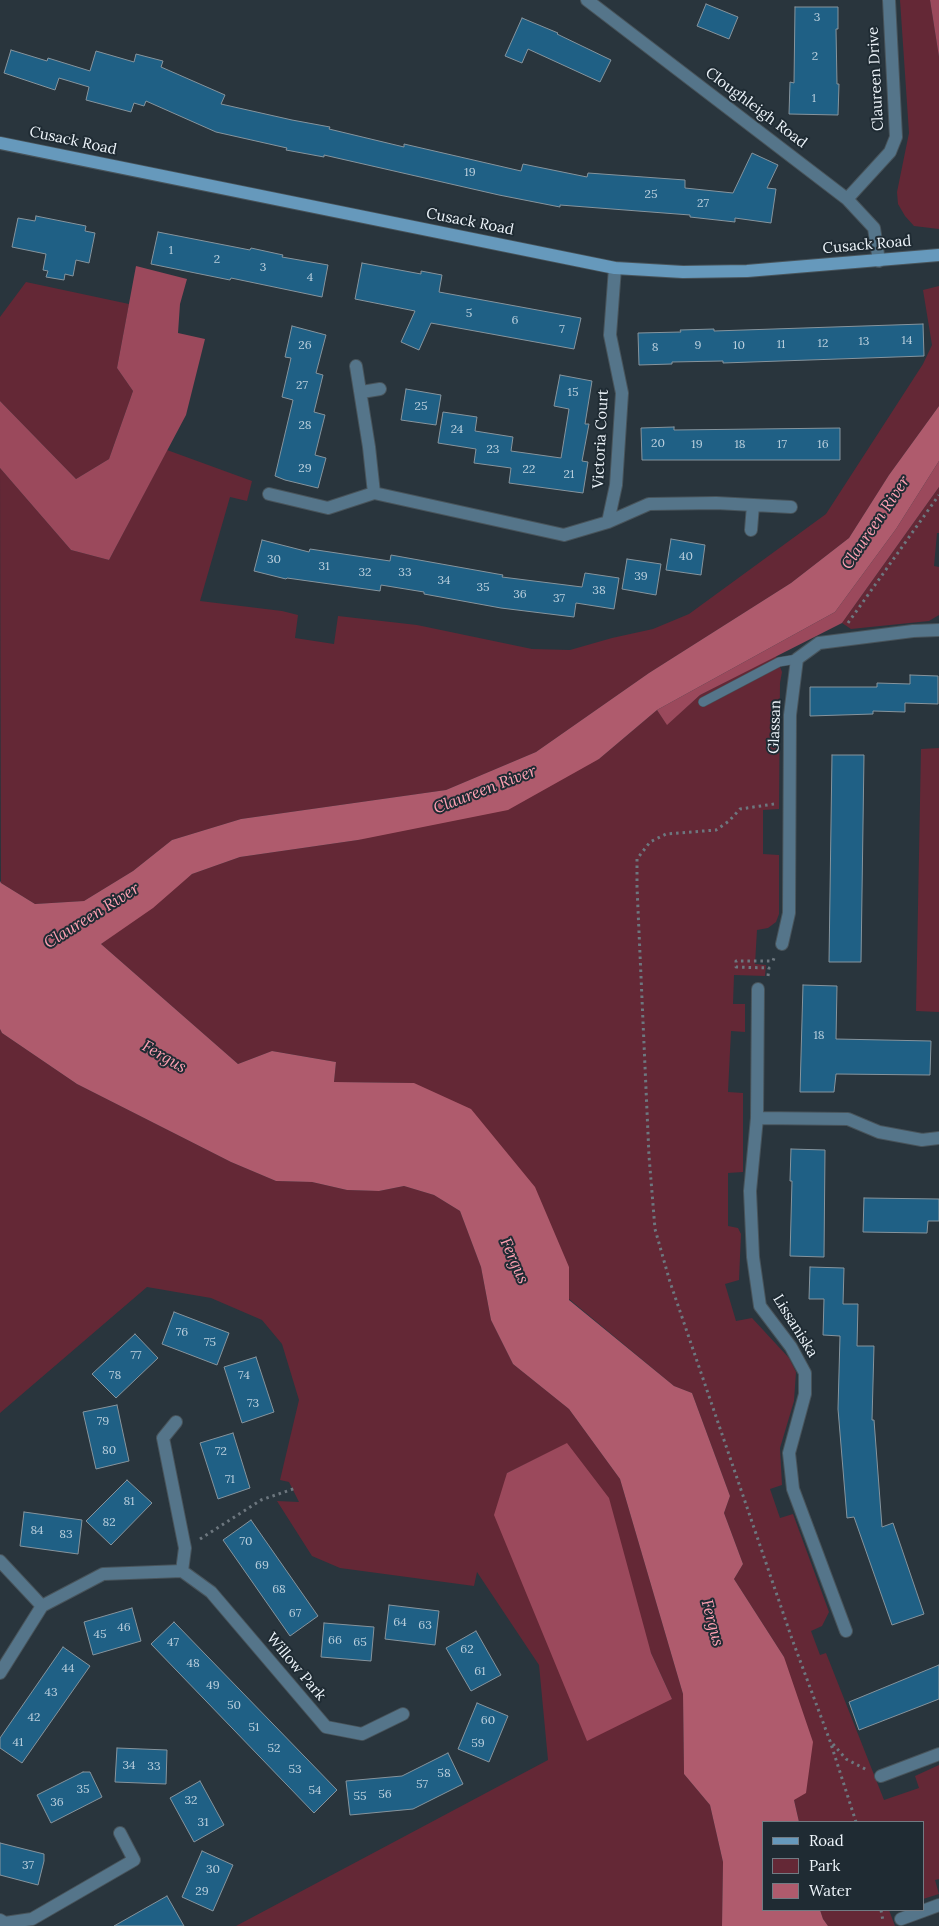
<!DOCTYPE html>
<style>
body{margin:0}
#map{position:relative;width:939px;height:1926px;overflow:hidden;background:#29353d;font-family:Lora,serif}
canvas{display:block}
.legend{position:absolute;left:762px;top:1821px;width:162px;height:90px;box-sizing:border-box;background:#1f2b33;border:1px solid #717b83;margin:0;padding:6px 9px;list-style:none;font-size:15px;color:#edf4fa}
.legend li{display:flex;align-items:center;gap:10px;height:25px}
.legend b{width:25px;border:1px solid #717b83}
</style>
<div id="map">
<canvas width="939" height="1926"></canvas>
<ul class="legend">
<li><b style="height:6px;background:#6699bc"></b>Road</li>
<li><b style="height:14px;background:#642836"></b>Park</li>
<li><b style="height:14px;background:#af5b6d"></b>Water</li>
</ul>
</div>
<script>
const ctx = document.querySelector('canvas').getContext('2d');
ctx.lineJoin = 'round';
function fill(path, color) {
  ctx.fillStyle = color;
  ctx.fill(path, 'evenodd');
}
function toPath(rows) {
  const path = new Path2D();
  for (const r of rows) {
    path.moveTo(r[0], r[1]);
    for (let i = 2; i < r.length; i += 2) path.lineTo(r[i], r[i + 1]);
  }
  return path;
}
function trace(path, color, width, dash) {
  ctx.strokeStyle = color;
  ctx.lineWidth = width;
  ctx.lineCap = dash ? 'butt' : 'round';
  ctx.setLineDash(dash || []);
  ctx.stroke(path);
}
function label(font, color, halo, rows, align = 'center') {
  ctx.font = font + ' Lora,serif';
  ctx.lineWidth = 4;
  ctx.setLineDash([]);
  ctx.textBaseline = 'middle';
  ctx.strokeStyle = halo;
  ctx.fillStyle = color;
  for (const [text, x, y, turn = 0] of rows) {
    ctx.save();
    ctx.translate(x, y);
    ctx.rotate((+turn || 0) * Math.PI / 180);
    ctx.textAlign = isNaN(turn) ? turn : align;
    if (halo) ctx.strokeText(text, 0, 0);
    ctx.fillText(text, 0, 0);
    ctx.restore();
  }
}
fill(toPath([
 [900,0,930,0,939,57,939,229,914,226,905,216,898,204,897,192,909,133],
 [26,282,129,304,117,368,133,391,109,459,76,479,0,401,0,317],
 [939,286,939,406,889,475,849,538,791,583,649,673,536,752,446,790,241,819,172,840,133,871,84,901,35,904,1,883,0,468,71,550,109,560,167,450,252,481,247,501,230,497,200,601,282,611,298,615,295,638,334,644,338,616,417,625,532,649,570,650,612,638,653,629,689,614,826,514,923,364,932,345,923,290],
 [939,487,939,533,937,533,934,566,939,567,939,615,929,621,851,629,842,623],
 [776,656,782,672,780,683,779,809,763,810,763,854,779,855,779,914,776,922,768,928,757,930,755,964,766,965,765,976,734,975,733,1004,745,1004,745,1032,731,1031,728,1092,743,1093,743,1172,728,1173,728,1226,738,1228,741,1234,739,1280,725,1284,736,1321,752,1318,789,1358,796,1372,794,1401,780,1448,782,1485,770,1489,780,1518,793,1514,829,1612,822,1626,811,1631,820,1655,826,1653,884,1800,919,1788,915,1776,939,1765,939,1879,935,1880,939,1894,923,1899,923,1822,799,1822,794,1800,784,1657,734,1579,743,1564,724,1513,730,1496,692,1393,674,1386,569,1299,569,1267,414,1083,334,1082,336,1062,272,1051,238,1064,101,944,192,874,240,857,358,840,599,759,657,710,667,724,700,695],
 [939,748,939,1012,916,1011,921,749],
 [0,1029,2,1033,77,1084,231,1162,276,1181,312,1182,347,1190,379,1191,404,1186,434,1195,460,1211,481,1267,491,1320,513,1364,569,1409,620,1479,683,1694,684,1774,710,1805,723,1862,722,1926,236,1926,548,1760,539,1665,477,1572,474,1586,340,1568,312,1556,277,1501,299,1502,289,1482,280,1480,299,1400,282,1344,262,1320,211,1298,147,1287,0,1413],
 [567,1444,651,1653,672,1699,507,1473],
 [820,1910,889,1910,895,1926,828,1926,823,1919]
]), '#642836');
fill(toPath([
 [930,0,939,0,939,57],
 [136,266,187,279,180,304,178,333,205,339,186,415,109,560,71,550,0,468,0,401,76,479,109,459,133,391,117,368],
 [939,461,939,487,842,623,700,695,667,725,657,710,835,612,896,529],
 [567,1443,609,1498,651,1653,672,1699,587,1741,494,1515,507,1473]
]), '#9b495c');
fill(toPath([
 [939,406,939,461,896,529,835,612,657,710,599,759,508,810,358,840,240,857,192,874,153,908,101,944,238,1064,272,1051,336,1062,334,1082,414,1083,471,1109,535,1187,569,1267,569,1300,674,1386,692,1393,730,1496,724,1513,743,1564,734,1579,784,1657,813,1742,806,1793,794,1800,799,1822,763,1822,763,1910,820,1910,823,1919,828,1926,722,1926,723,1862,710,1805,684,1774,683,1694,620,1479,569,1409,513,1364,491,1320,481,1267,460,1211,434,1195,404,1186,379,1191,347,1190,312,1182,276,1181,231,1162,77,1084,2,1033,0,1029,0,881,1,883,35,904,84,901,133,871,172,840,241,819,446,790,536,752,649,673,791,583,849,538,889,475]
]), '#af5b6d');
const building = toPath([
 [706,4,738,17,729,39,697,26,706,4],
 [795,7,838,7,838,29,836,29,837,84,839,84,838,115,789,114,790,82,794,83,795,7],
 [522,18,558,33,557,34,611,60,600,82,528,49,522,63,505,56,522,18],
 [11,50,47,61,48,58,90,71,96,51,134,62,136,54,163,61,161,67,225,95,221,104,292,120,330,127,329,129,404,147,404,144,521,171,523,164,587,177,588,173,685,180,685,188,733,193,752,153,778,165,767,188,776,189,771,223,735,218,735,222,690,217,690,215,560,205,560,207,499,195,324,155,324,157,286,150,287,148,216,132,146,101,144,106,134,103,131,112,86,100,89,87,59,78,55,90,4,73,11,50],
 [36,216,86,226,85,231,95,233,89,263,76,260,73,276,65,274,64,280,46,277,48,271,43,270,46,254,12,247,18,218,35,221,36,216],
 [158,232,250,250,251,248,283,255,282,257,328,265,322,297,231,278,230,280,151,264,158,232],
 [362,263,421,274,421,271,442,275,439,292,581,318,574,349,431,323,419,350,401,342,415,311,355,299,362,263],
 [923,324,924,356,723,363,723,361,672,362,672,364,639,365,638,333,681,332,680,330,714,329,714,331,923,324],
 [292,326,326,335,316,373,323,375,314,412,325,415,315,455,326,458,318,488,285,480,275,476,293,400,282,397,291,358,285,357,292,326],
 [560,375,592,381,585,424,589,424,582,461,588,462,583,493,509,483,511,468,474,463,476,449,438,443,443,412,477,417,475,431,513,437,511,451,561,458,569,409,554,406,560,375],
 [406,389,441,395,436,425,401,420,406,389],
 [674,427,674,430,840,428,840,460,642,460,641,428,674,427],
 [671,539,705,545,701,575,666,570,671,539],
 [262,540,309,552,310,549,390,561,391,555,503,575,502,577,582,587,585,573,619,578,614,609,576,603,574,617,501,608,424,594,424,592,381,585,380,591,287,578,286,579,254,571,262,540],
 [627,559,661,564,656,595,622,589,627,559],
 [910,675,938,676,938,704,905,703,905,712,873,711,873,714,810,716,810,687,877,687,877,683,910,684,910,675],
 [832,755,864,755,861,962,829,962,832,755],
 [803,985,837,986,836,1039,931,1041,930,1075,836,1074,834,1092,800,1092,803,985],
 [791,1149,825,1150,824,1257,790,1256,792,1181,790,1181,791,1149],
 [864,1198,939,1199,939,1221,928,1221,927,1233,863,1232,864,1198],
 [810,1267,844,1268,843,1304,858,1304,857,1346,874,1346,872,1420,874,1420,882,1527,893,1523,924,1614,892,1625,854,1517,847,1518,838,1409,840,1336,823,1335,824,1299,809,1299,810,1267],
 [174,1312,229,1333,217,1365,162,1344,174,1312],
 [135,1334,158,1358,116,1398,92,1374,135,1334],
 [256,1357,274,1412,242,1423,224,1367,256,1357],
 [117,1405,129,1461,96,1469,83,1412,117,1405],
 [233,1433,250,1488,218,1499,200,1443,233,1433],
 [127,1480,152,1503,111,1545,86,1521,127,1480],
 [24,1512,82,1520,78,1554,20,1546,24,1512],
 [251,1520,318,1616,290,1636,223,1540,251,1520],
 [389,1605,439,1611,435,1645,385,1639,389,1605],
 [132,1608,141,1641,93,1655,84,1622,132,1608],
 [174,1622,337,1790,314,1813,151,1644,174,1622],
 [324,1623,374,1627,371,1661,321,1657,324,1623],
 [476,1631,501,1675,471,1691,446,1648,476,1631],
 [63,1647,90,1666,22,1763,0,1748,0,1738,63,1647],
 [939,1665,939,1699,859,1730,849,1702,939,1665],
 [477,1703,508,1716,489,1762,458,1749,477,1703],
 [117,1748,167,1750,166,1784,115,1782,117,1748],
 [448,1753,463,1784,413,1809,350,1815,346,1781,402,1776,448,1753],
 [83,1772,90,1772,102,1797,51,1823,37,1795,83,1772],
 [200,1781,224,1825,194,1842,170,1798,200,1781],
 [0,1843,44,1854,44,1861,38,1885,0,1875,0,1843],
 [202,1851,233,1865,213,1911,182,1897,202,1851],
 [167,1896,184,1926,114,1926,144,1909,167,1896]
]);
fill(building, '#1f6085');
trace(building, '#86949d', 1);
const lane = toPath([
 [703,702,779,662,797,659]
]);
const street = toPath([
 [587,0,847,199,874,228,879,261],
 [847,199,890,152,896,137,889,0],
 [356,366,369,447,374,493],
 [362,392,380,389],
 [269,494,328,508,374,493,564,535,608,522,649,504,716,503,791,507],
 [608,522,616,485,622,393,610,335,615,268],
 [751,530,753,505],
 [782,944,789,913,790,715,797,659,819,643,913,631,939,630],
 [758,989,757,1118,750,1191,753,1257,760,1306,791,1347,805,1373,805,1394,789,1453,793,1489,846,1631],
 [757,1118,848,1119,879,1132,922,1140,939,1138],
 [0,1561,42,1606,103,1574,182,1571,185,1548,163,1438,176,1422],
 [182,1571,211,1592,326,1727,362,1734,403,1714],
 [0,1673,42,1606],
 [881,1776,939,1754],
 [901,1919,939,1905],
 [0,1920,5,1923,32,1919,134,1860,120,1833]
]);
const secondary = toPath([
 [0,143,615,268,683,272,747,271,939,255]
]);
trace(lane, '#48545b', 10);
trace(street, '#48545b', 14);
trace(secondary, '#48545b', 14);
trace(toPath([
 [848,623,939,495],
 [774,804,740,809,729,821,716,830,666,834,650,842,637,859,637,887,649,1156,655,1229,670,1282,792,1639,830,1741,856,1822],
 [768,976,769,968,736,967,736,961,773,961,774,958],
 [200,1539,261,1500,296,1488],
 [833,1744,846,1759,867,1770],
 [881,1910,883,1921]
]), '#6d777f', 3, [2.5, 4]);
trace(lane, '#55758a', 9);
trace(street, '#55758a', 12);
trace(secondary, '#6699bc', 12);
label('12px', '#bacfdd', null, [
 ["3",817,18],
 ["2",815,57],
 ["1",814,99],
 ["19",470,173],
 ["25",651,195],
 ["27",703,204],
 ["1",171,251],
 ["2",217,260],
 ["3",263,268],
 ["4",310,278],
 ["5",469,314],
 ["6",515,321],
 ["7",562,330],
 ["14",907,341],
 ["13",864,342],
 ["12",823,344],
 ["11",781,345],
 ["26",305,346],
 ["9",698,346],
 ["10",739,346],
 ["8",655,348],
 ["27",302,386],
 ["15",573,393],
 ["25",421,407],
 ["28",305,426],
 ["24",457,430],
 ["20",658,444],
 ["19",697,445],
 ["18",740,445],
 ["17",782,445],
 ["16",823,445],
 ["23",493,450],
 ["29",305,469],
 ["22",529,470],
 ["21",569,475],
 ["40",686,557],
 ["30",274,560],
 ["31",324,567],
 ["32",365,573],
 ["33",405,573],
 ["39",641,577],
 ["34",444,581],
 ["35",483,588],
 ["38",599,591],
 ["36",520,595],
 ["37",559,599],
 ["18",819,1036],
 ["76",182,1333],
 ["75",210,1343],
 ["77",136,1356],
 ["78",115,1376],
 ["74",244,1376],
 ["73",253,1404],
 ["79",103,1422],
 ["80",109,1451],
 ["72",221,1452],
 ["71",230,1480],
 ["81",129,1502],
 ["82",109,1523],
 ["84",37,1531],
 ["83",66,1535],
 ["70",246,1542],
 ["69",262,1566],
 ["68",279,1590],
 ["67",295,1614],
 ["64",400,1623],
 ["63",425,1626],
 ["46",124,1628],
 ["45",100,1635],
 ["66",335,1641],
 ["47",173,1643],
 ["65",360,1643],
 ["62",467,1650],
 ["48",193,1664],
 ["44",68,1669],
 ["61",480,1672],
 ["49",213,1686],
 ["43",51,1693],
 ["50",234,1706],
 ["42",34,1718],
 ["60",488,1721],
 ["51",254,1728],
 ["41",18,1743],
 ["59",478,1744],
 ["52",274,1749],
 ["34",129,1766],
 ["33",154,1767],
 ["53",295,1770],
 ["58",444,1774],
 ["57",422,1785],
 ["35",83,1790],
 ["54",315,1791],
 ["56",385,1795],
 ["55",360,1797],
 ["32",191,1801],
 ["36",57,1803],
 ["31",203,1823],
 ["37",28,1866],
 ["30",213,1870],
 ["29",202,1892]
]);
label('15px', '#edf4fa', '#1f2b33', [
 ["Claureen Drive",876,79,-93],
 ["Cloughleigh Road",756,108,37],
 ["Cusack Road",73,141,12],
 ["Cusack Road",470,222,11],
 ["Cusack Road",867,245,-5],
 ["Victoria Court",601,439,-87],
 ["Glassan",775,727,-88],
 ["Lissaniska",795,1326,58],
 ["Willow Park",296,1667,50]
]);
label('italic 16px', '#ffa1b3', '#1f2b33', [
 ["Claureen River",876,523,-56],
 ["Claureen River",485,790,-21],
 ["Claureen River",92,916,-32],
 ["Fergus",164,1057,30],
 ["Fergus",514,1261,66],
 ["Fergus",712,1623,75]
]);
</script>
